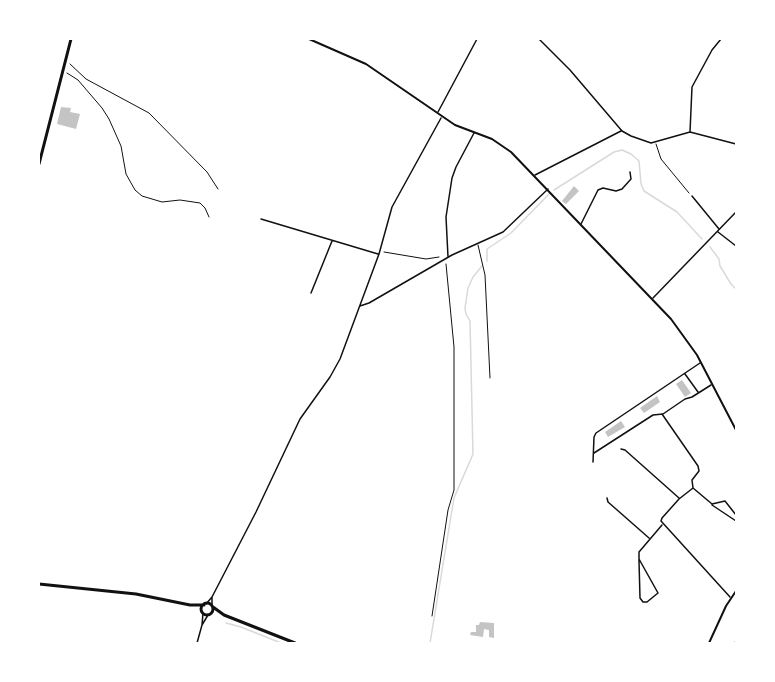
<!DOCTYPE html>
<style>
body{margin:0}
#map{position:relative;width:775px;height:682px;overflow:hidden;background:#fff;font-family:"Open Sans",sans-serif}
canvas{display:block}
.frame{position:absolute;inset:0;border:40px solid #fff;pointer-events:none}
</style>
<div id="map">
<canvas width="775" height="682"></canvas>
<div class="frame"></div>
</div>
<script>
const ctx = document.querySelector('canvas').getContext('2d');
ctx.lineJoin = 'round';
function toPath(rows) {
  const path = new Path2D();
  for (const r of rows) {
    if (r.length === 3) {
      path.moveTo(r[0] + r[2], r[1]);
      path.arc(r[0], r[1], r[2], 0, 2 * Math.PI);
      continue;
    }
    path.moveTo(r[0], r[1]);
    for (let i = 2; i < r.length; i += 2) path.lineTo(r[i], r[i + 1]);
  }
  return path;
}
function trace(path, color, width, dash) {
  ctx.strokeStyle = color;
  ctx.lineWidth = width;
  ctx.lineCap = dash ? 'butt' : 'round';
  ctx.setLineDash(dash || []);
  ctx.stroke(path);
}
function fill(path, color) {
  ctx.fillStyle = color;
  ctx.fill(path, 'evenodd');
}
trace(toPath([
 [554,190,614,152,622,150,631,154,639,161,641,184,644,191,677,212,702,239],
 [710,247,719,259,720,266,731,284,736,289],
 [487,261,487,249,511,233,549,194],
 [226,623,241,627,281,643],
 [430,643,454,498,473,454,470,321,466,314,465,308,468,288,473,277,482,266]
]), '#d9d9d9', 1.5);
fill(toPath([
 [61,107,71,108,70,112,80,114,76,129,57,124],
 [574,186,579,191,566,204,562,201],
 [682,380,691,393,685,397,676,384],
 [657,396,660,402,644,413,640,408],
 [621,421,625,427,608,437,605,432],
 [480,622,494,623,494,638,489,637,489,630,484,629,483,637,470,635,471,632,476,632,476,625,479,625]
]), '#c4c4c4');
trace(toPath([
 [70,64,86,79,149,113,207,172,218,189],
 [67,73,78,80,102,108,109,119,121,146,126,174,135,190,142,196,162,202,180,200,200,203,205,208,209,217],
 [656,144,661,159,689,193],
 [384,252,426,259,439,257],
 [432,616,448,510,454,490,454,347,446,264]
]), '#111', 1);
trace(toPath([
 [478,245,485,275,490,378]
]), '#111', 1);
trace(toPath([
 [539,39,570,70,622,131,631,136,651,143,690,132,736,144],
 [438,112,477,39],
 [690,132,692,87,712,50,721,39],
 [535,175,621,131],
 [692,196,719,229],
 [261,219,378,254],
 [581,224,598,190,603,188,616,191,622,189,631,179,630,172],
 [718,232,736,246],
 [448,257,446,217,452,178,456,167,474,133],
 [311,293,332,241],
 [653,298,736,212],
 [360,306,369,303,452,255,503,232,548,189],
 [685,374,698,392],
 [662,414,698,466,699,471,692,480,693,488,712,504,725,501,736,515],
 [621,449,625,450,679,498],
 [594,453,653,415,663,414,685,399,692,397,711,385],
 [593,462,594,437,596,433,700,363],
 [693,488,679,499,662,518,661,521,730,597],
 [607,498,608,502,649,538],
 [712,505,736,521],
 [639,559,658,593,647,602,643,602,640,598,639,561,639,552,662,525],
 [206,604,212,597,256,512,300,419,330,377,340,359,379,254,392,207,441,118],
 [212,606,212,597],
 [202,625,208,615],
 [197,643,202,625,203,613]
]), '#111', 1.5);
trace(toPath([
 [309,39,366,64,455,125,492,139,511,152,671,319,697,355,736,430],
 [709,643,726,606,736,591]
]), '#111', 2);
trace(toPath([
 [39,164,71,39],
 [39,584,136,594,190,605,204,605],
 [207,609,6],
 [213,607,224,615,295,643]
]), '#111', 3);
trace(toPath([
 [735,643,736,640]
]), '#707070', 1.5);
</script>
